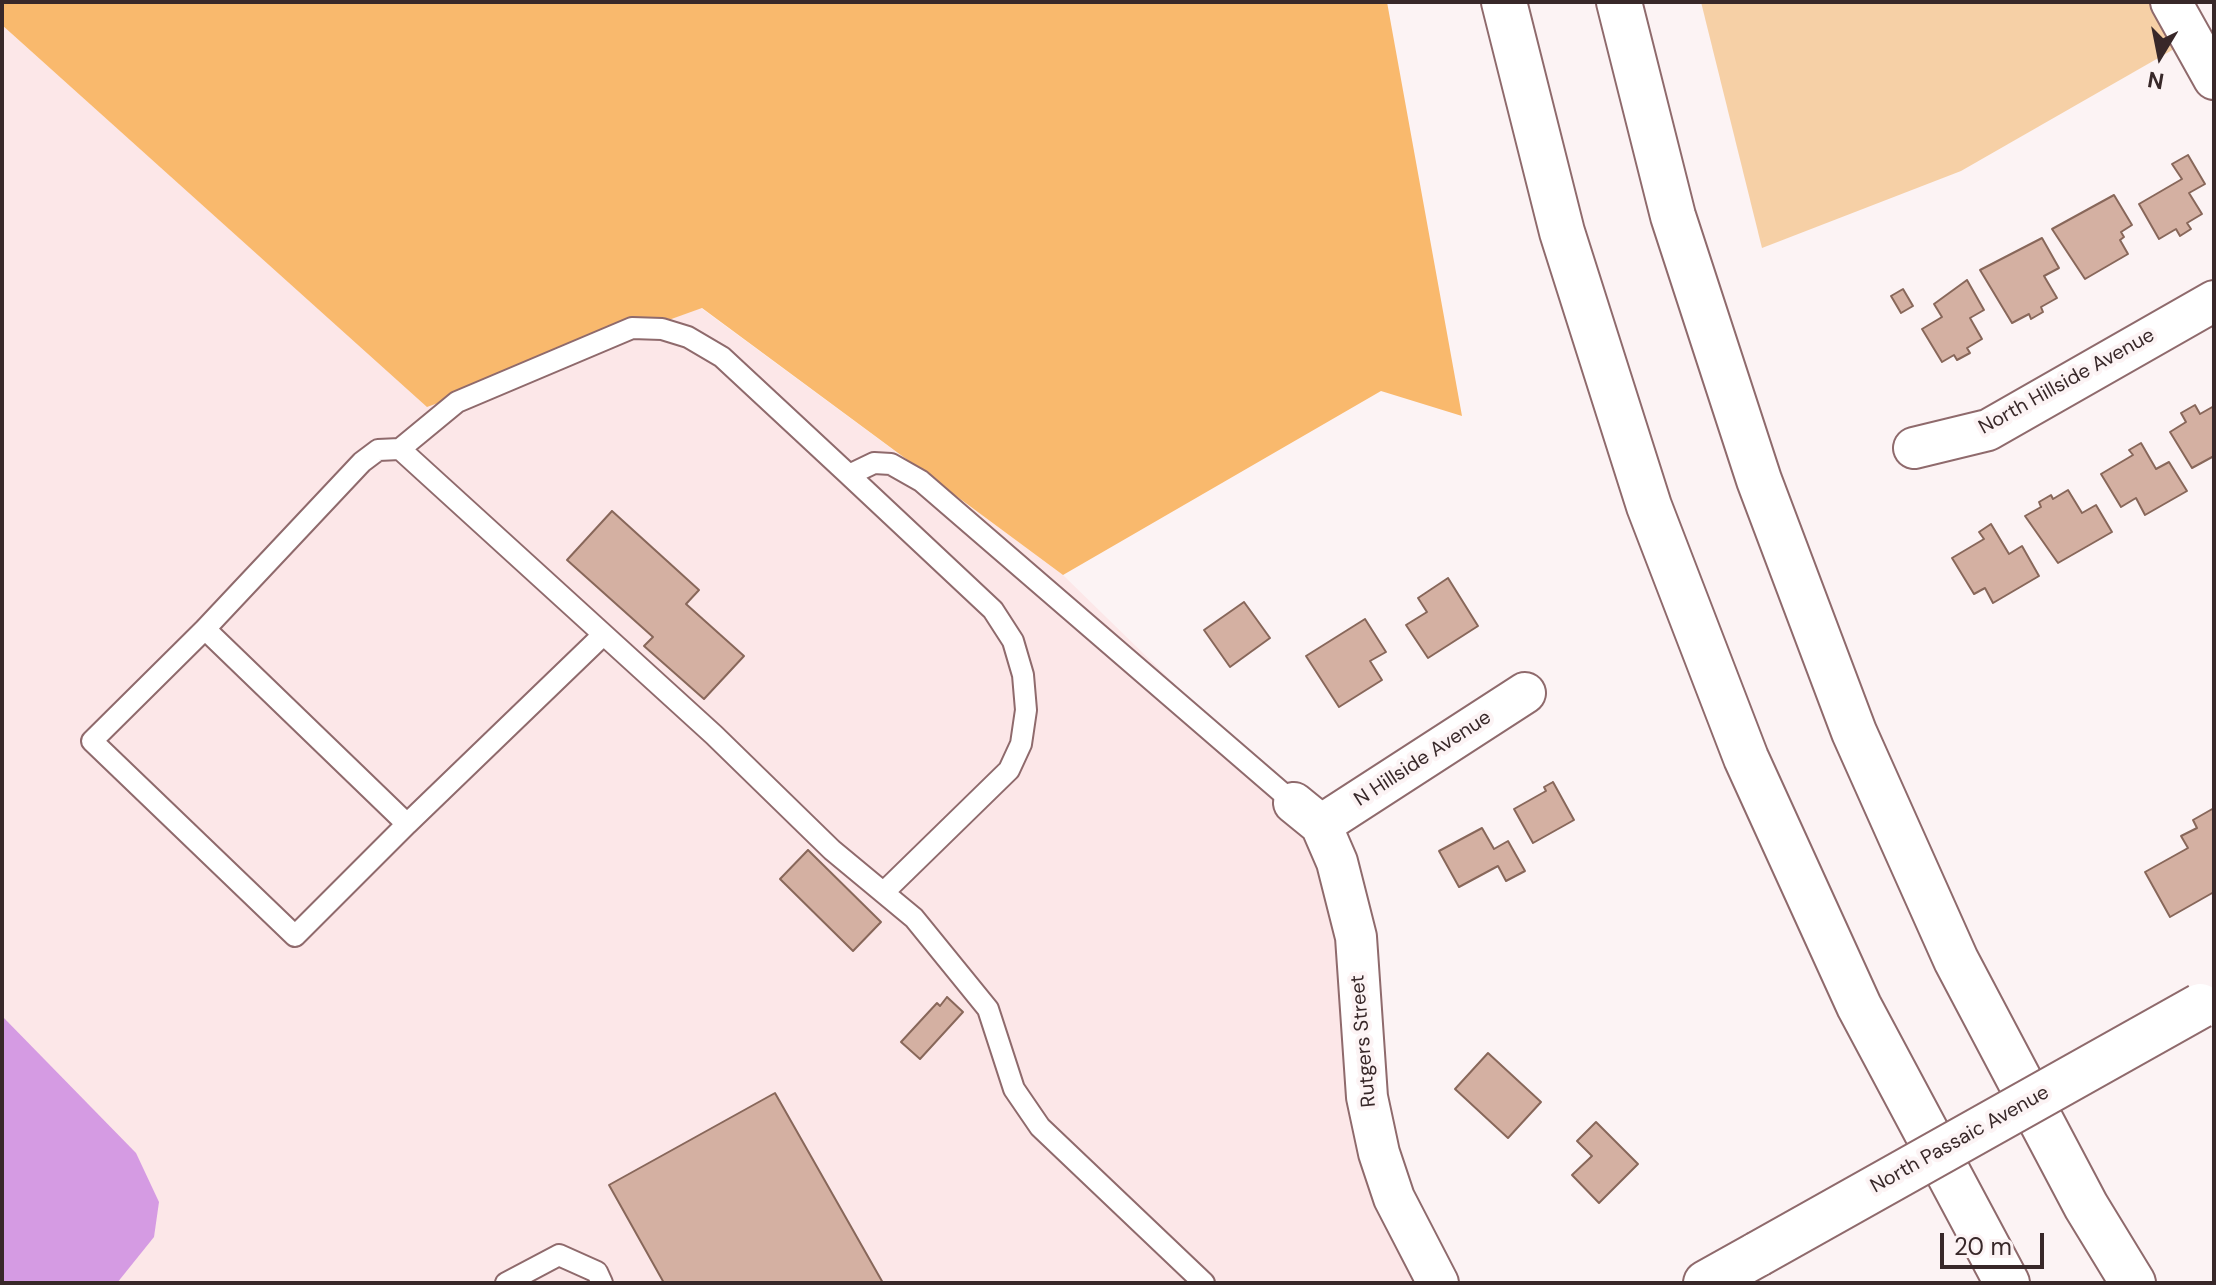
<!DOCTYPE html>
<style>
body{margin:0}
#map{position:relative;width:2216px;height:1285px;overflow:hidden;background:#fcf3f4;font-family:"DM Sans",sans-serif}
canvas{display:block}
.frame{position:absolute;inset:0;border:4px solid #382829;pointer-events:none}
.north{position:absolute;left:2120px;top:16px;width:80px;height:80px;-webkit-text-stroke:6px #fcf3f4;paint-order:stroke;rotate:190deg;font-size:22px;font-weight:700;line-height:32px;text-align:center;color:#382829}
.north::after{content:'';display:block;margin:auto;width:28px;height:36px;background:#382829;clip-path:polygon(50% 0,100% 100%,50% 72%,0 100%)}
.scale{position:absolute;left:1940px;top:1233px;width:104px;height:36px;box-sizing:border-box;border:4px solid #382829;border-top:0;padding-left:10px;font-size:24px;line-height:28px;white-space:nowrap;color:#382829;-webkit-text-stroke:6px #fcf3f4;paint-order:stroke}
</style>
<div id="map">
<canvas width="2216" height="1285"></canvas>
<div class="frame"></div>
<div class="north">N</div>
<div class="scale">20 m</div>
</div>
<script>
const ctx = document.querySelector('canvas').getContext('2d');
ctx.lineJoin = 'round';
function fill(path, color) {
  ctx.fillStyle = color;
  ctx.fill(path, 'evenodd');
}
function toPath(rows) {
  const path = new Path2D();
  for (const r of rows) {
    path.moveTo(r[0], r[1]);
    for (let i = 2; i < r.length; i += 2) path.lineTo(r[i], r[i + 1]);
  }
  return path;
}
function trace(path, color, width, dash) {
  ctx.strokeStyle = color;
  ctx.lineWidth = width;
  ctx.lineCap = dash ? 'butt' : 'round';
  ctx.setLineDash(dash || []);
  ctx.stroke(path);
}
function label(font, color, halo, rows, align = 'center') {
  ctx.font = font + ' "DM Sans",sans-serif';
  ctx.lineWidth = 8;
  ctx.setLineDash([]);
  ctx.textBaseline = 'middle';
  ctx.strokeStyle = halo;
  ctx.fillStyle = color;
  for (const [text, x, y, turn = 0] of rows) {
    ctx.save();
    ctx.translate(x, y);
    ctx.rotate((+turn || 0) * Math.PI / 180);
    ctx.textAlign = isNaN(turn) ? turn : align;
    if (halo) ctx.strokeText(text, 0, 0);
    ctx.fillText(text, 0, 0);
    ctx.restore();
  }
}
fill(toPath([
 [2,25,427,406,701,308,1063,575,1324,830,1365,1039,1435,1283,2,1283]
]), '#fce7e8');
fill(toPath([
 [1701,2,2186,2,2209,29,1961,171,1762,248]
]), '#f6d0a6');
fill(toPath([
 [2,2,1387,2,1462,416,1381,391,1063,575,702,308,427,407,2,25]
]), '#f9b96d');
fill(toPath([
 [2,1016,136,1153,159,1202,154,1237,117,1283,2,1283]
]), '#d59be3');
const building = toPath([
 [2188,155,2205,184,2189,193,2202,214,2187,223,2191,229,2180,236,2176,229,2159,239,2139,204,2182,179,2172,164,2188,155],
 [2114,195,2132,225,2121,232,2124,237,2120,240,2128,254,2085,279,2052,229,2114,195],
 [2042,238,2059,268,2044,276,2057,298,2041,307,2043,312,2031,319,2029,314,2012,323,1980,270,2042,238],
 [1967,280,1984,310,1970,318,1982,339,1967,348,1970,353,1957,360,1954,355,1942,362,1922,329,1942,317,1934,304,1967,280],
 [1903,289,1913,306,1901,313,1891,296,1903,289],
 [2195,405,2200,414,2214,406,2214,456,2192,468,2170,432,2186,422,2181,413,2195,405],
 [2141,443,2156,469,2169,462,2187,491,2145,515,2136,498,2121,507,2101,474,2133,455,2129,450,2141,443],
 [2068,490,2082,513,2096,505,2112,532,2058,563,2025,516,2041,507,2039,502,2051,495,2053,499,2068,490],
 [612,511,699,590,686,604,744,656,704,699,644,646,653,637,567,560,612,511],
 [1991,524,2009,554,2022,546,2039,576,1993,603,1985,588,1974,594,1952,558,1984,539,1979,532,1991,524],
 [1448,578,1478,626,1428,658,1406,625,1427,612,1418,598,1448,578],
 [1244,602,1270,638,1230,667,1204,630,1244,602],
 [1365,619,1386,652,1370,661,1382,680,1339,707,1306,656,1365,619],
 [1553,782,1574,820,1533,843,1514,809,1546,791,1544,787,1553,782],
 [2214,808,2214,892,2170,917,2145,872,2188,848,2181,836,2197,828,2193,820,2214,808],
 [1482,828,1494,849,1508,841,1525,871,1506,881,1498,866,1459,887,1439,851,1482,828],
 [808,850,881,922,853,951,780,879,808,850],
 [947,997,963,1012,920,1059,901,1042,937,1003,940,1006,947,997],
 [1488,1053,1541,1102,1508,1138,1455,1089,1488,1053],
 [775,1093,883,1283,664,1283,609,1185,775,1093],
 [1596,1122,1638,1164,1599,1203,1572,1175,1592,1156,1577,1141,1596,1122]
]);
fill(building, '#d4b0a2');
trace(building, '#88675a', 2);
const service = toPath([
 [400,449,457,402,632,328,662,329,688,337,722,357,849,475,874,463,891,464,921,481,1294,803],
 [849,475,993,610,1013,641,1023,675,1026,710,1021,744,1009,770,884,892],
 [205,629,92,741,295,936,407,824],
 [603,635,407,824,205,629,362,462,378,450,400,449,714,735,832,850,914,918,988,1009,1014,1089,1040,1127,1204,1283],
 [506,1283,559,1255,597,1272,602,1283]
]);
const minor = toPath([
 [2171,2,2214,79],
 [1914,448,1988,430,2214,301],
 [1294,803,1321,825,1337,862,1356,937,1367,1097,1379,1153,1394,1198,1438,1283],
 [1321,825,1525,693]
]);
const secondary = toPath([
 [1706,1283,1758,1254]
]);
const motorway = toPath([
 [1504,2,1562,232,1649,506,1746,758,1859,1006,2007,1283],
 [1619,2,1673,216,1759,480,1854,732,1956,960,2086,1206,2133,1283]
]);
trace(service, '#8f6a6c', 24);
trace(minor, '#8f6a6c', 44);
trace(secondary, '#8f6a6c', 48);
trace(motorway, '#8f6a6c', 48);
trace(service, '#fff', 20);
trace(minor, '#fff', 40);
trace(secondary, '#fff', 44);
trace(motorway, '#fff', 44);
const secondaryBridge = toPath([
 [1758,1254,2200,1006]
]);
trace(secondaryBridge, '#8f6a6c', 48, []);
trace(secondaryBridge, '#fff', 44);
label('20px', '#382829', '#fcf3f4', [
 ["North Hillside Avenue",2067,382,-29],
 ["N Hillside Avenue",1423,759,-33],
 ["Rutgers Street",1364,1041,-95],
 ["North Passaic Avenue",1960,1140,-29]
]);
</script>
